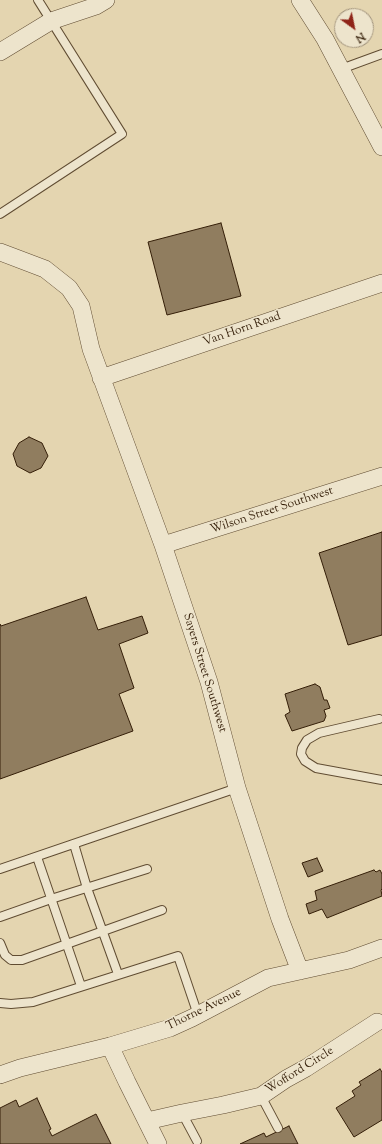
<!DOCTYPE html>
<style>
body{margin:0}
#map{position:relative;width:382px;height:1144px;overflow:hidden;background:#e4d5b0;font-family:"Sorts Mill Goudy",serif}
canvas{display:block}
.north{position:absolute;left:334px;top:8px;width:40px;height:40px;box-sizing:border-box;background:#ede4cc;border:1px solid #a3957e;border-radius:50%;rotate:147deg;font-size:11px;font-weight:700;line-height:16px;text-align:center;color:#341e08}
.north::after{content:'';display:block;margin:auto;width:14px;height:18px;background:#8f2418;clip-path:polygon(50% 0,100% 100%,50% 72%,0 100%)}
</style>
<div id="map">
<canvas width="382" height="1144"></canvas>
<div class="north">N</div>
</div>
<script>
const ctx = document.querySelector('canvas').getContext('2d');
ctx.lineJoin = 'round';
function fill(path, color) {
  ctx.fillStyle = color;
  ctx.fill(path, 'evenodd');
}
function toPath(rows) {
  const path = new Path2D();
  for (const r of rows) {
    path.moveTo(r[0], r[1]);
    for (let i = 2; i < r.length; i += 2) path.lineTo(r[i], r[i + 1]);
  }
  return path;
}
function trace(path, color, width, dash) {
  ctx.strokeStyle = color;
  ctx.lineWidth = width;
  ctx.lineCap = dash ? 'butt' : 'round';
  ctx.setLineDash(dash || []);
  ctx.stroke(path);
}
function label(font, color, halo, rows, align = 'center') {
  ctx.font = font + ' "Sorts Mill Goudy",serif';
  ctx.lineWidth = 3;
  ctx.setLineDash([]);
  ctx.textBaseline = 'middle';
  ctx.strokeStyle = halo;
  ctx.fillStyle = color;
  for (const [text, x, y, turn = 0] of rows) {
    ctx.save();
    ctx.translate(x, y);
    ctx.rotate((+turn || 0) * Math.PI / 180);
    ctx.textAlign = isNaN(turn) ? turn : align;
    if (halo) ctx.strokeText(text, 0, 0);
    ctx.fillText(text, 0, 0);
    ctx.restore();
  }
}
const building = toPath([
 [221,223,241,296,167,315,148,242,221,223],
 [29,437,42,443,48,456,41,468,30,473,17,466,13,454,19,443,29,437],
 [382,532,382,635,348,645,319,553,382,532],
 [86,597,98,630,142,616,148,633,119,644,134,688,119,694,133,731,0,779,0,624,1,626,86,597],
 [315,684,320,687,324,700,327,700,330,708,324,710,326,716,324,721,292,731,285,715,290,712,285,694,315,684],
 [317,858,323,871,308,877,302,863,317,858],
 [374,870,376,872,380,870,382,874,382,889,381,890,382,896,327,918,322,909,309,914,306,904,317,900,315,891,374,870],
 [380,1069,382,1072,382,1120,354,1137,336,1108,355,1096,352,1091,361,1085,359,1082,380,1069],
 [37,1098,51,1129,49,1130,52,1136,96,1114,111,1144,0,1144,0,1108,16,1100,19,1107,37,1098],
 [289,1126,298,1144,240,1144,264,1133,266,1137,289,1126]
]);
fill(building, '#907d5f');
trace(building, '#341e08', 1);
const service = toPath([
 [341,69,382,54],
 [0,214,122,134,38,0],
 [379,719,319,733,307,740,302,748,301,754,305,761,316,768,382,780],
 [74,844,87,888,118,974],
 [37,857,81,986],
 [0,869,237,788],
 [0,917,51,899,147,869],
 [0,943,5,955,11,960,22,960,162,910],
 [0,1003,11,1004,33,1002,178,956,198,1015],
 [261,1096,278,1128],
 [182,1113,197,1141]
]);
const minor = toPath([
 [300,0,325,39,382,147],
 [0,52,51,21,96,6,106,0],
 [0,252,45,269,69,288,81,306,91,349,163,545,209,682,237,788,280,919,300,971],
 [101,378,382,283],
 [163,545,382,476],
 [110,1046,127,1082,158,1144],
 [0,1075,20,1068,110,1046,170,1028,192,1018,268,978,349,960,382,948],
 [147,1121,182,1113,223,1105,261,1096,286,1079,306,1068,377,1022]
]);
trace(service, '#604c32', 10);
trace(minor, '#604c32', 18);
trace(service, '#ede4cc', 8);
trace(minor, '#ede4cc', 17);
label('12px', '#341e08', '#ede4cc', [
 ["Van Horn Road",242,330,-19],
 ["Wilson Street Southwest",272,511,-18],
 ["Sayers Street Southwest",204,673,73],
 ["Thorne Avenue",204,1010,-26],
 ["Wofford Circle",300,1071,-32]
]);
</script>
